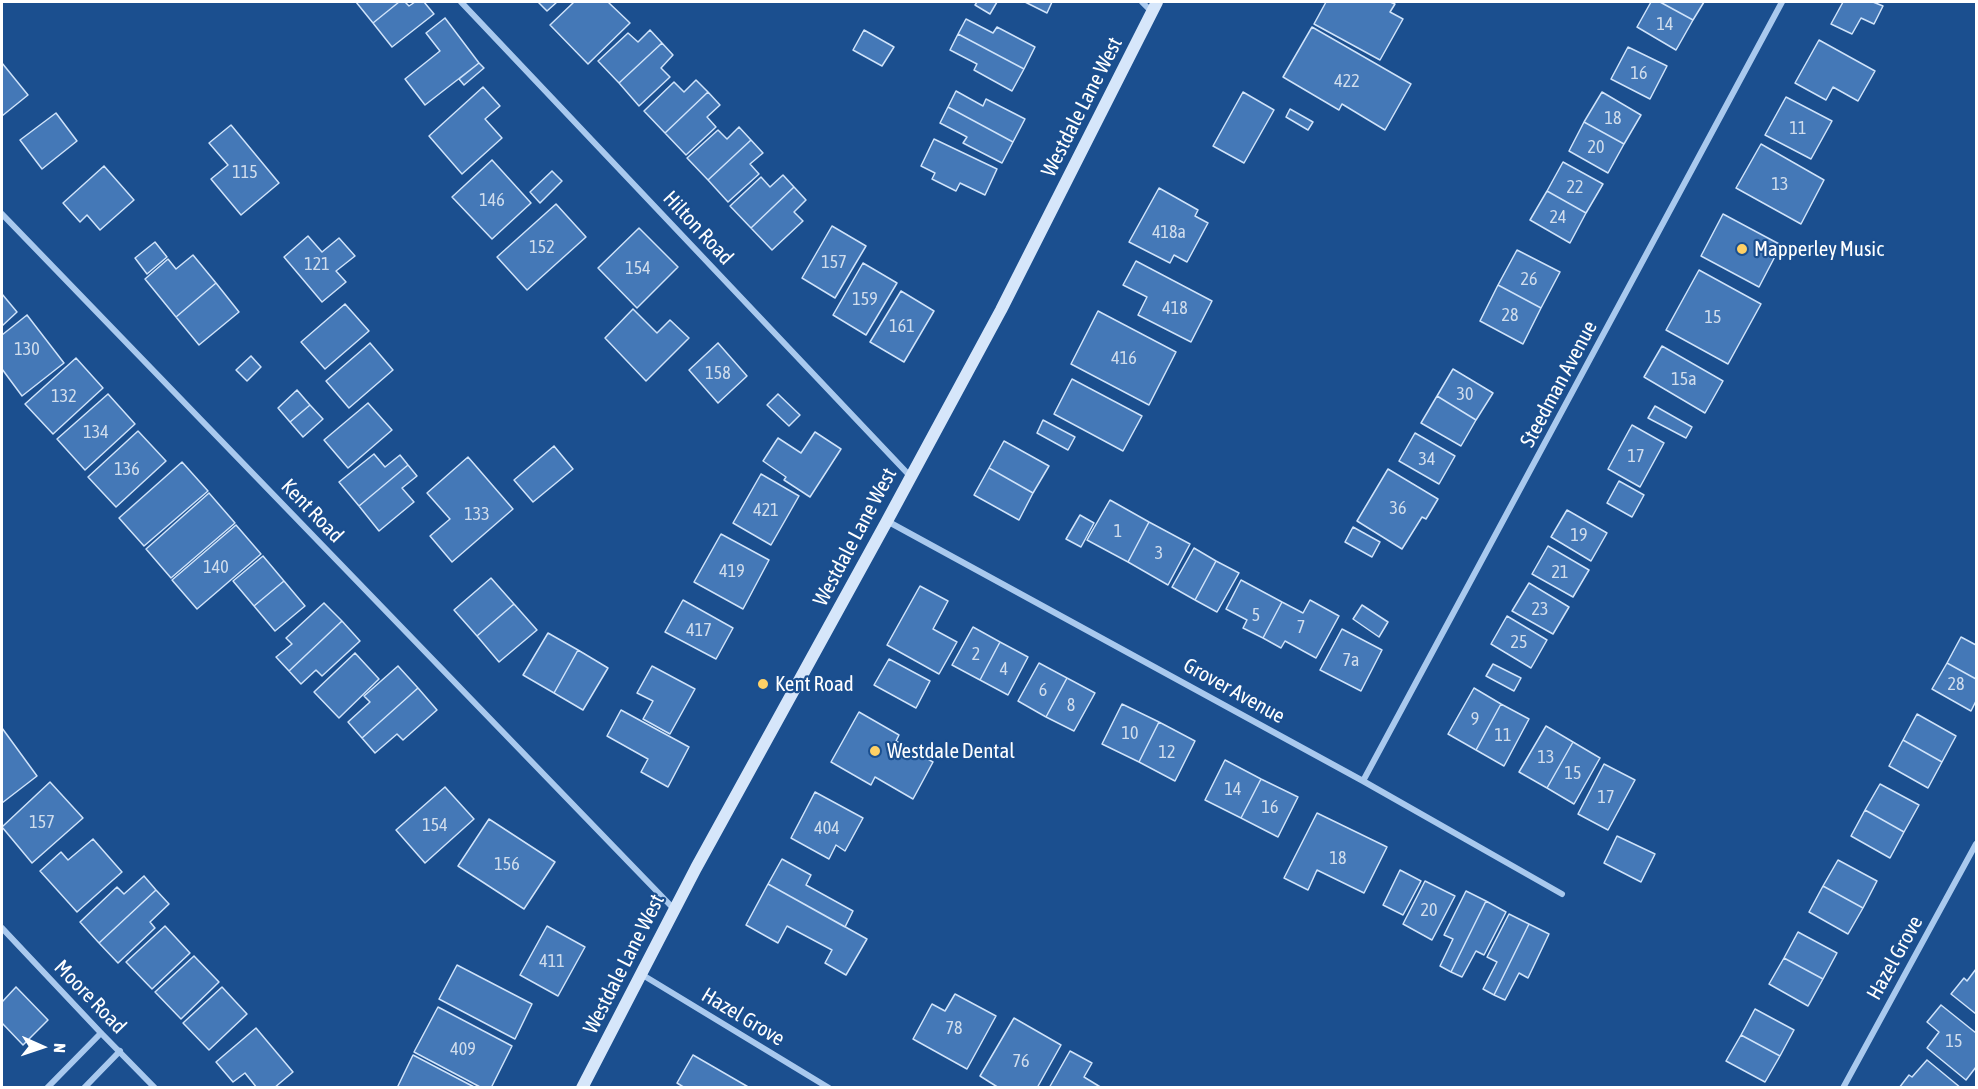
<!DOCTYPE html>
<style>
body{margin:0}
#map{position:relative;width:1978px;height:1089px;overflow:hidden;background:#1b4f8f;font-family:"Asap Condensed",sans-serif}
canvas{display:block}
.frame{position:absolute;inset:0;border:3px solid #fff;pointer-events:none}
.north{position:absolute;left:12px;top:1017px;width:60px;height:60px;-webkit-text-stroke:4px #1b4f8f;paint-order:stroke;rotate:93deg;font-size:16px;font-weight:700;line-height:24px;text-align:center;color:#fff}
.north::after{content:'';display:block;margin:auto;width:21px;height:27px;background:#fff;clip-path:polygon(50% 0,100% 100%,50% 72%,0 100%)}
</style>
<div id="map">
<canvas width="1978" height="1089"></canvas>
<div class="frame"></div>
<div class="north">N</div>
</div>
<script>
const ctx = document.querySelector('canvas').getContext('2d');
ctx.lineJoin = 'round';
function fill(path, color) {
  ctx.fillStyle = color;
  ctx.fill(path, 'evenodd');
}
function toPath(rows) {
  const path = new Path2D();
  for (const r of rows) {
    path.moveTo(r[0], r[1]);
    for (let i = 2; i < r.length; i += 2) path.lineTo(r[i], r[i + 1]);
  }
  return path;
}
function trace(path, color, width, dash) {
  ctx.strokeStyle = color;
  ctx.lineWidth = width;
  ctx.lineCap = dash ? 'butt' : 'round';
  ctx.setLineDash(dash || []);
  ctx.stroke(path);
}
function label(font, color, halo, rows, align = 'center') {
  ctx.font = font + ' "Asap Condensed",sans-serif';
  ctx.lineWidth = 4.5;
  ctx.setLineDash([]);
  ctx.textBaseline = 'middle';
  ctx.strokeStyle = halo;
  ctx.fillStyle = color;
  for (const [text, x, y, turn = 0] of rows) {
    ctx.save();
    ctx.translate(x, y);
    ctx.rotate((+turn || 0) * Math.PI / 180);
    ctx.textAlign = isNaN(turn) ? turn : align;
    if (halo) ctx.strokeText(text, 0, 0);
    ctx.fillText(text, 0, 0);
    ctx.restore();
  }
}
const building = toPath([
 [356,2,399,2,373,23,356,2],
 [399,2,405,2,409,6,415,2,424,2,434,14,392,47,373,23,399,2],
 [538,2,557,2,547,11,538,2],
 [574,2,608,2,630,23,588,64,550,25,574,2],
 [977,2,997,2,990,14,975,5,977,2],
 [1025,2,1052,2,1047,13,1025,2],
 [1326,2,1390,2,1395,4,1390,12,1403,19,1380,60,1314,24,1326,2],
 [1651,2,1660,2,1693,20,1676,50,1637,27,1651,2],
 [1660,2,1704,2,1693,20,1660,2],
 [1843,2,1873,2,1883,6,1874,24,1861,18,1852,34,1831,24,1843,2],
 [445,18,479,63,425,105,405,79,440,51,426,33,445,18],
 [966,19,993,33,997,27,1035,47,1024,69,958,34,966,19],
 [1312,27,1411,84,1385,130,1342,104,1339,110,1283,77,1312,27],
 [650,30,662,43,619,83,598,61,628,33,638,42,650,30],
 [864,30,894,47,882,66,853,50,864,30],
 [958,34,1024,69,1012,91,974,70,977,64,950,50,958,34],
 [1819,40,1875,71,1858,101,1833,87,1826,100,1795,83,1819,40],
 [662,43,673,55,661,68,670,77,639,106,619,83,662,43],
 [1628,47,1667,66,1650,99,1611,79,1628,47],
 [2,63,28,95,2,116,2,63],
 [479,63,484,68,464,85,459,79,479,63],
 [696,80,708,92,665,133,644,111,674,82,684,92,696,80],
 [483,87,500,106,485,119,502,138,462,174,429,136,483,87],
 [956,91,983,106,986,99,1025,119,1013,142,948,107,956,91],
 [708,92,720,105,707,117,716,127,686,155,665,133,708,92],
 [1243,92,1274,110,1244,163,1213,146,1243,92],
 [1602,92,1641,115,1624,144,1584,122,1602,92],
 [1786,97,1832,121,1811,159,1765,135,1786,97],
 [948,107,1013,142,1002,163,963,143,967,137,940,123,948,107],
 [1290,109,1313,122,1308,130,1286,117,1290,109],
 [56,113,77,141,42,169,20,140,56,113],
 [1584,122,1624,144,1608,173,1569,151,1584,122],
 [231,125,279,183,241,215,211,179,228,165,209,143,231,125],
 [739,127,751,140,708,180,687,158,718,130,727,139,739,127],
 [934,139,997,169,985,195,960,183,956,191,932,179,935,173,921,166,934,139],
 [751,140,763,153,750,164,759,174,728,202,708,180,751,140],
 [1761,144,1824,180,1801,224,1736,188,1761,144],
 [492,160,531,203,492,239,452,197,492,160],
 [1563,162,1603,184,1586,213,1547,191,1563,162],
 [104,166,134,200,100,230,87,215,80,222,63,203,104,166],
 [552,171,562,181,540,203,530,192,552,171],
 [783,175,794,187,751,228,730,206,761,177,770,187,783,175],
 [794,187,806,200,794,212,803,221,772,250,751,228,794,187],
 [1159,188,1198,210,1195,216,1208,223,1187,262,1174,255,1170,263,1129,242,1159,188],
 [1547,191,1586,213,1570,243,1530,220,1547,191],
 [556,204,586,237,527,290,497,257,556,204],
 [1723,214,1781,245,1759,287,1701,256,1723,214],
 [832,226,866,246,835,298,802,278,832,226],
 [639,228,678,267,637,308,598,268,639,228],
 [308,236,322,252,339,238,355,256,336,271,346,282,322,302,284,257,308,236],
 [155,242,167,257,147,274,135,258,155,242],
 [1517,250,1560,272,1541,308,1498,285,1517,250],
 [193,255,216,283,176,317,145,279,168,259,176,269,193,255],
 [1136,261,1212,301,1191,342,1138,315,1147,297,1123,285,1136,261],
 [863,263,897,283,866,335,833,315,863,263],
 [1699,270,1761,304,1728,364,1666,330,1699,270],
 [216,283,239,312,199,345,176,317,216,283],
 [1498,285,1541,308,1523,344,1480,321,1498,285],
 [901,291,934,311,904,362,870,342,901,291],
 [2,294,17,312,2,326,2,294],
 [345,304,369,331,325,369,301,342,345,304],
 [633,309,657,333,670,320,689,338,646,381,605,338,633,309],
 [1098,311,1176,352,1149,405,1071,364,1098,311],
 [27,315,64,363,22,396,2,369,2,335,27,315],
 [370,343,393,370,349,408,326,381,370,343],
 [718,343,747,376,718,403,689,370,718,343],
 [1662,346,1723,381,1705,413,1644,377,1662,346],
 [251,356,261,367,247,381,236,370,251,356],
 [76,358,103,388,53,434,25,404,76,358],
 [1453,369,1493,393,1476,420,1437,396,1453,369],
 [1072,379,1142,416,1123,451,1054,414,1072,379],
 [297,390,310,405,290,422,278,408,297,390],
 [108,394,135,424,85,470,57,439,108,394],
 [778,394,800,415,789,426,767,405,778,394],
 [1437,396,1476,420,1461,446,1421,423,1437,396],
 [368,403,392,430,348,468,324,440,368,403],
 [310,405,323,419,303,437,290,422,310,405],
 [1655,406,1692,427,1686,438,1648,418,1655,406],
 [1043,420,1075,437,1068,450,1037,433,1043,420],
 [1632,425,1664,443,1640,487,1608,469,1632,425],
 [138,431,166,461,116,507,88,477,138,431],
 [815,432,841,449,810,497,784,480,786,477,763,461,778,438,801,453,815,432],
 [1415,433,1455,456,1439,484,1399,461,1415,433],
 [1004,441,1049,466,1033,493,989,468,1004,441],
 [554,446,573,469,533,502,514,480,554,446],
 [374,454,385,467,400,455,408,465,359,506,339,482,374,454],
 [468,457,513,509,452,562,430,536,450,519,427,493,468,457],
 [182,462,208,491,144,546,119,518,182,462],
 [408,465,417,476,402,488,414,502,379,531,359,506,408,465],
 [989,468,1033,493,1019,520,974,495,989,468],
 [1388,469,1438,499,1426,519,1422,517,1402,549,1357,521,1388,469],
 [761,474,799,496,771,545,733,523,761,474],
 [1619,481,1644,495,1632,517,1607,503,1619,481],
 [209,493,235,523,171,578,146,549,209,493],
 [1110,500,1149,522,1128,562,1087,540,1110,500],
 [1567,510,1607,533,1591,561,1551,537,1567,510],
 [1080,515,1094,523,1081,547,1066,539,1080,515],
 [1149,522,1190,544,1168,585,1128,562,1149,522],
 [236,525,261,554,197,609,172,580,236,525],
 [1353,527,1380,542,1372,557,1345,542,1353,527],
 [721,534,769,560,743,609,694,582,721,534],
 [1548,546,1589,570,1573,597,1532,574,1548,546],
 [1194,548,1216,561,1195,600,1172,587,1194,548],
 [263,556,284,581,254,606,233,581,263,556],
 [1216,561,1239,573,1217,612,1195,600,1216,561],
 [491,578,514,604,477,636,454,610,491,578],
 [1241,580,1282,602,1263,638,1243,628,1247,620,1226,609,1241,580],
 [284,581,305,606,275,631,254,606,284,581],
 [1529,583,1569,607,1553,634,1512,611,1529,583],
 [920,586,948,601,933,629,957,642,939,674,887,645,920,586],
 [683,600,733,628,716,659,665,632,683,600],
 [1310,600,1339,616,1316,658,1285,641,1281,648,1263,638,1282,602,1303,613,1310,600],
 [324,603,342,621,289,671,276,657,292,644,286,638,324,603],
 [514,604,537,630,499,662,477,636,514,604],
 [1362,605,1388,622,1379,637,1353,619,1362,605],
 [1507,616,1547,640,1531,668,1491,644,1507,616],
 [342,621,360,641,322,676,316,670,301,684,289,671,342,621],
 [973,627,1000,642,980,680,952,665,973,627],
 [1342,629,1382,650,1361,691,1320,670,1342,629],
 [548,633,578,650,554,693,523,675,548,633],
 [1961,637,1976,645,1976,679,1947,663,1961,637],
 [1000,642,1028,657,1008,695,980,680,1000,642],
 [578,650,608,668,583,710,554,693,578,650],
 [355,653,379,679,339,718,314,692,355,653],
 [889,659,930,681,916,708,874,685,889,659],
 [1039,663,1067,678,1046,717,1018,701,1039,663],
 [1947,663,1976,679,1976,701,1971,711,1932,689,1947,663],
 [1493,664,1521,678,1514,691,1486,676,1493,664],
 [398,666,418,688,362,738,348,722,370,702,364,696,398,666],
 [652,666,695,689,670,734,643,719,653,701,637,693,652,666],
 [1067,678,1095,693,1074,731,1046,717,1067,678],
 [418,688,437,710,403,740,397,734,375,753,362,738,418,688],
 [1474,688,1501,704,1476,750,1448,734,1474,688],
 [1122,704,1159,722,1139,762,1102,744,1122,704],
 [1501,704,1529,719,1504,766,1476,750,1501,704],
 [621,710,689,747,668,787,641,772,648,759,607,736,621,710],
 [859,712,899,735,896,741,933,762,913,799,875,777,871,785,831,762,859,712],
 [1917,714,1956,736,1942,762,1903,740,1917,714],
 [1159,722,1195,741,1175,781,1139,762,1159,722],
 [1546,726,1573,742,1547,788,1519,772,1546,726],
 [2,728,37,776,2,803,2,728],
 [1903,740,1942,762,1928,788,1889,766,1903,740],
 [1573,742,1600,758,1574,804,1547,788,1573,742],
 [1225,760,1261,779,1241,818,1205,800,1225,760],
 [1604,764,1635,780,1608,830,1578,814,1604,764],
 [1261,779,1298,797,1278,837,1241,818,1261,779],
 [50,782,83,818,32,863,2,827,50,782],
 [1880,784,1919,805,1904,832,1865,810,1880,784],
 [445,787,474,819,425,863,396,830,445,787],
 [815,792,863,818,845,851,836,845,829,859,791,838,815,792],
 [1865,810,1904,832,1890,858,1851,836,1865,810],
 [1317,813,1387,847,1364,893,1317,870,1308,890,1284,878,1317,813],
 [489,819,555,862,524,909,458,866,489,819],
 [1617,836,1655,854,1641,882,1604,863,1617,836],
 [93,839,122,872,77,912,40,871,61,852,68,860,93,839],
 [782,859,811,875,806,885,853,911,845,927,768,884,782,859],
 [1838,860,1877,881,1863,908,1823,886,1838,860],
 [1400,870,1421,881,1403,915,1383,905,1400,870],
 [144,876,156,890,99,943,80,922,117,887,124,894,144,876],
 [1425,881,1455,896,1432,940,1403,924,1425,881],
 [768,884,867,939,846,975,825,963,832,950,787,926,778,943,746,925,768,884],
 [1823,886,1863,908,1848,934,1809,912,1823,886],
 [156,890,169,904,150,922,155,928,118,963,99,943,156,890],
 [1466,891,1486,901,1451,972,1440,966,1453,939,1444,935,1466,891],
 [1486,901,1506,912,1484,955,1476,951,1462,977,1451,972,1486,901],
 [1509,914,1529,924,1494,995,1483,989,1497,962,1487,957,1509,914],
 [1529,924,1549,934,1528,978,1519,973,1505,1000,1494,995,1529,924],
 [165,926,190,953,152,989,126,962,165,926],
 [547,926,585,947,558,996,520,975,547,926],
 [1798,932,1837,953,1823,979,1784,958,1798,932],
 [194,956,219,982,181,1019,155,992,194,956],
 [1784,958,1823,979,1808,1006,1769,984,1784,958],
 [457,965,532,1004,515,1039,439,999,457,965],
 [1976,969,1976,1014,1951,994,1964,978,1967,981,1976,969],
 [16,987,48,1020,23,1045,2,1023,2,1002,16,987],
 [222,987,247,1014,209,1050,183,1023,222,987],
 [955,994,996,1016,967,1069,913,1039,932,1004,945,1011,955,994],
 [1941,1005,1976,1033,1976,1067,1966,1080,1927,1048,1939,1032,1927,1022,1941,1005],
 [438,1007,512,1046,491,1088,482,1088,414,1052,438,1007],
 [1755,1009,1794,1030,1780,1056,1741,1035,1755,1009],
 [1014,1018,1061,1045,1037,1088,999,1088,980,1076,1014,1018],
 [256,1028,293,1072,274,1088,257,1088,245,1073,233,1082,216,1062,256,1028],
 [1741,1035,1780,1056,1765,1082,1726,1061,1741,1035],
 [1070,1051,1092,1063,1084,1077,1102,1088,1049,1088,1070,1051],
 [413,1055,476,1088,397,1088,413,1055],
 [693,1055,750,1088,685,1088,677,1083,693,1055],
 [1927,1060,1961,1088,1899,1088,1909,1075,1912,1077,1927,1060]
]);
fill(building, '#4478b7');
trace(building, '#cfe3fa', 1.5);
trace(toPath([
 [461,2,910,476],
 [1142,2,1152,12],
 [2,214,674,909],
 [887,521,1363,781,1562,894],
 [1363,781,1782,2],
 [2,928,101,1033,155,1088],
 [641,974,829,1088],
 [47,1088,101,1033],
 [84,1088,120,1051],
 [1843,1088,1976,844]
]), '#a9c9ee', 6);
trace(toPath([
 [582,1088,696,868,887,521,1001,310,1157,2]
]), '#d6e6fa', 12);
for (const [x, y, r, color] of [
 [1742,249,6,"#ffd166"],
 [763,684,6,"#ffd166"],
 [875,751,6,"#ffd166"]
]) {
  const dot = new Path2D();
  dot.arc(x, y, r, 0, 2 * Math.PI);
  ctx.fillStyle = color;
  ctx.fill(dot);
  trace(dot, '#1b4f8f', 2);
}
label('18px', '#d0dded', null, [
 ["14",1665,24],
 ["16",1639,73],
 ["422",1347,81],
 ["18",1613,118],
 ["11",1798,128],
 ["20",1596,147],
 ["115",245,172],
 ["13",1780,184],
 ["22",1575,187],
 ["146",492,200],
 ["24",1558,217],
 ["418a",1169,232],
 ["152",542,247],
 ["157",834,262],
 ["121",317,264],
 ["154",638,268],
 ["26",1529,279],
 ["159",865,299],
 ["418",1175,308],
 ["28",1510,315],
 ["15",1713,317],
 ["161",902,326],
 ["130",27,349],
 ["416",1124,358],
 ["158",718,373],
 ["15a",1684,379],
 ["30",1465,394],
 ["132",64,396],
 ["134",96,432],
 ["17",1636,456],
 ["34",1427,459],
 ["136",127,469],
 ["36",1398,508],
 ["421",766,510],
 ["133",477,514],
 ["1",1118,531],
 ["19",1579,535],
 ["3",1159,553],
 ["140",216,567],
 ["419",732,571],
 ["21",1560,572],
 ["23",1540,609],
 ["5",1256,615],
 ["7",1301,627],
 ["417",699,630],
 ["25",1519,642],
 ["2",976,654],
 ["7a",1351,660],
 ["4",1004,669],
 ["28",1956,684],
 ["6",1043,690],
 ["8",1071,705],
 ["9",1475,719],
 ["10",1130,733],
 ["11",1503,735],
 ["12",1167,752],
 ["13",1546,757],
 ["15",1573,773],
 ["14",1233,789],
 ["17",1606,797],
 ["16",1270,807],
 ["157",42,822],
 ["154",435,825],
 ["404",827,828],
 ["18",1338,858],
 ["156",507,864],
 ["20",1429,910],
 ["411",552,961],
 ["78",954,1028],
 ["15",1954,1041],
 ["409",463,1049],
 ["76",1021,1061]
]);
label('21px', '#fff', '#1b4f8f', [
 ["Westdale Lane West",1082,107,-63],
 ["Hilton Road",698,228,47],
 ["Steedman Avenue",1559,384,-62],
 ["Kent Road",312,511,46],
 ["Westdale Lane West",855,537,-62],
 ["Grover Avenue",1234,691,29],
 ["Hazel Grove",1895,958,-61],
 ["Westdale Lane West",624,964,-63],
 ["Moore Road",90,997,46],
 ["Hazel Grove",743,1017,31]
]);
label('21px', '#fff', '#1b4f8f', [
 ["Mapperley Music",1754,249],
 ["Kent Road",775,684],
 ["Westdale Dental",887,751]
], 'left');
</script>
